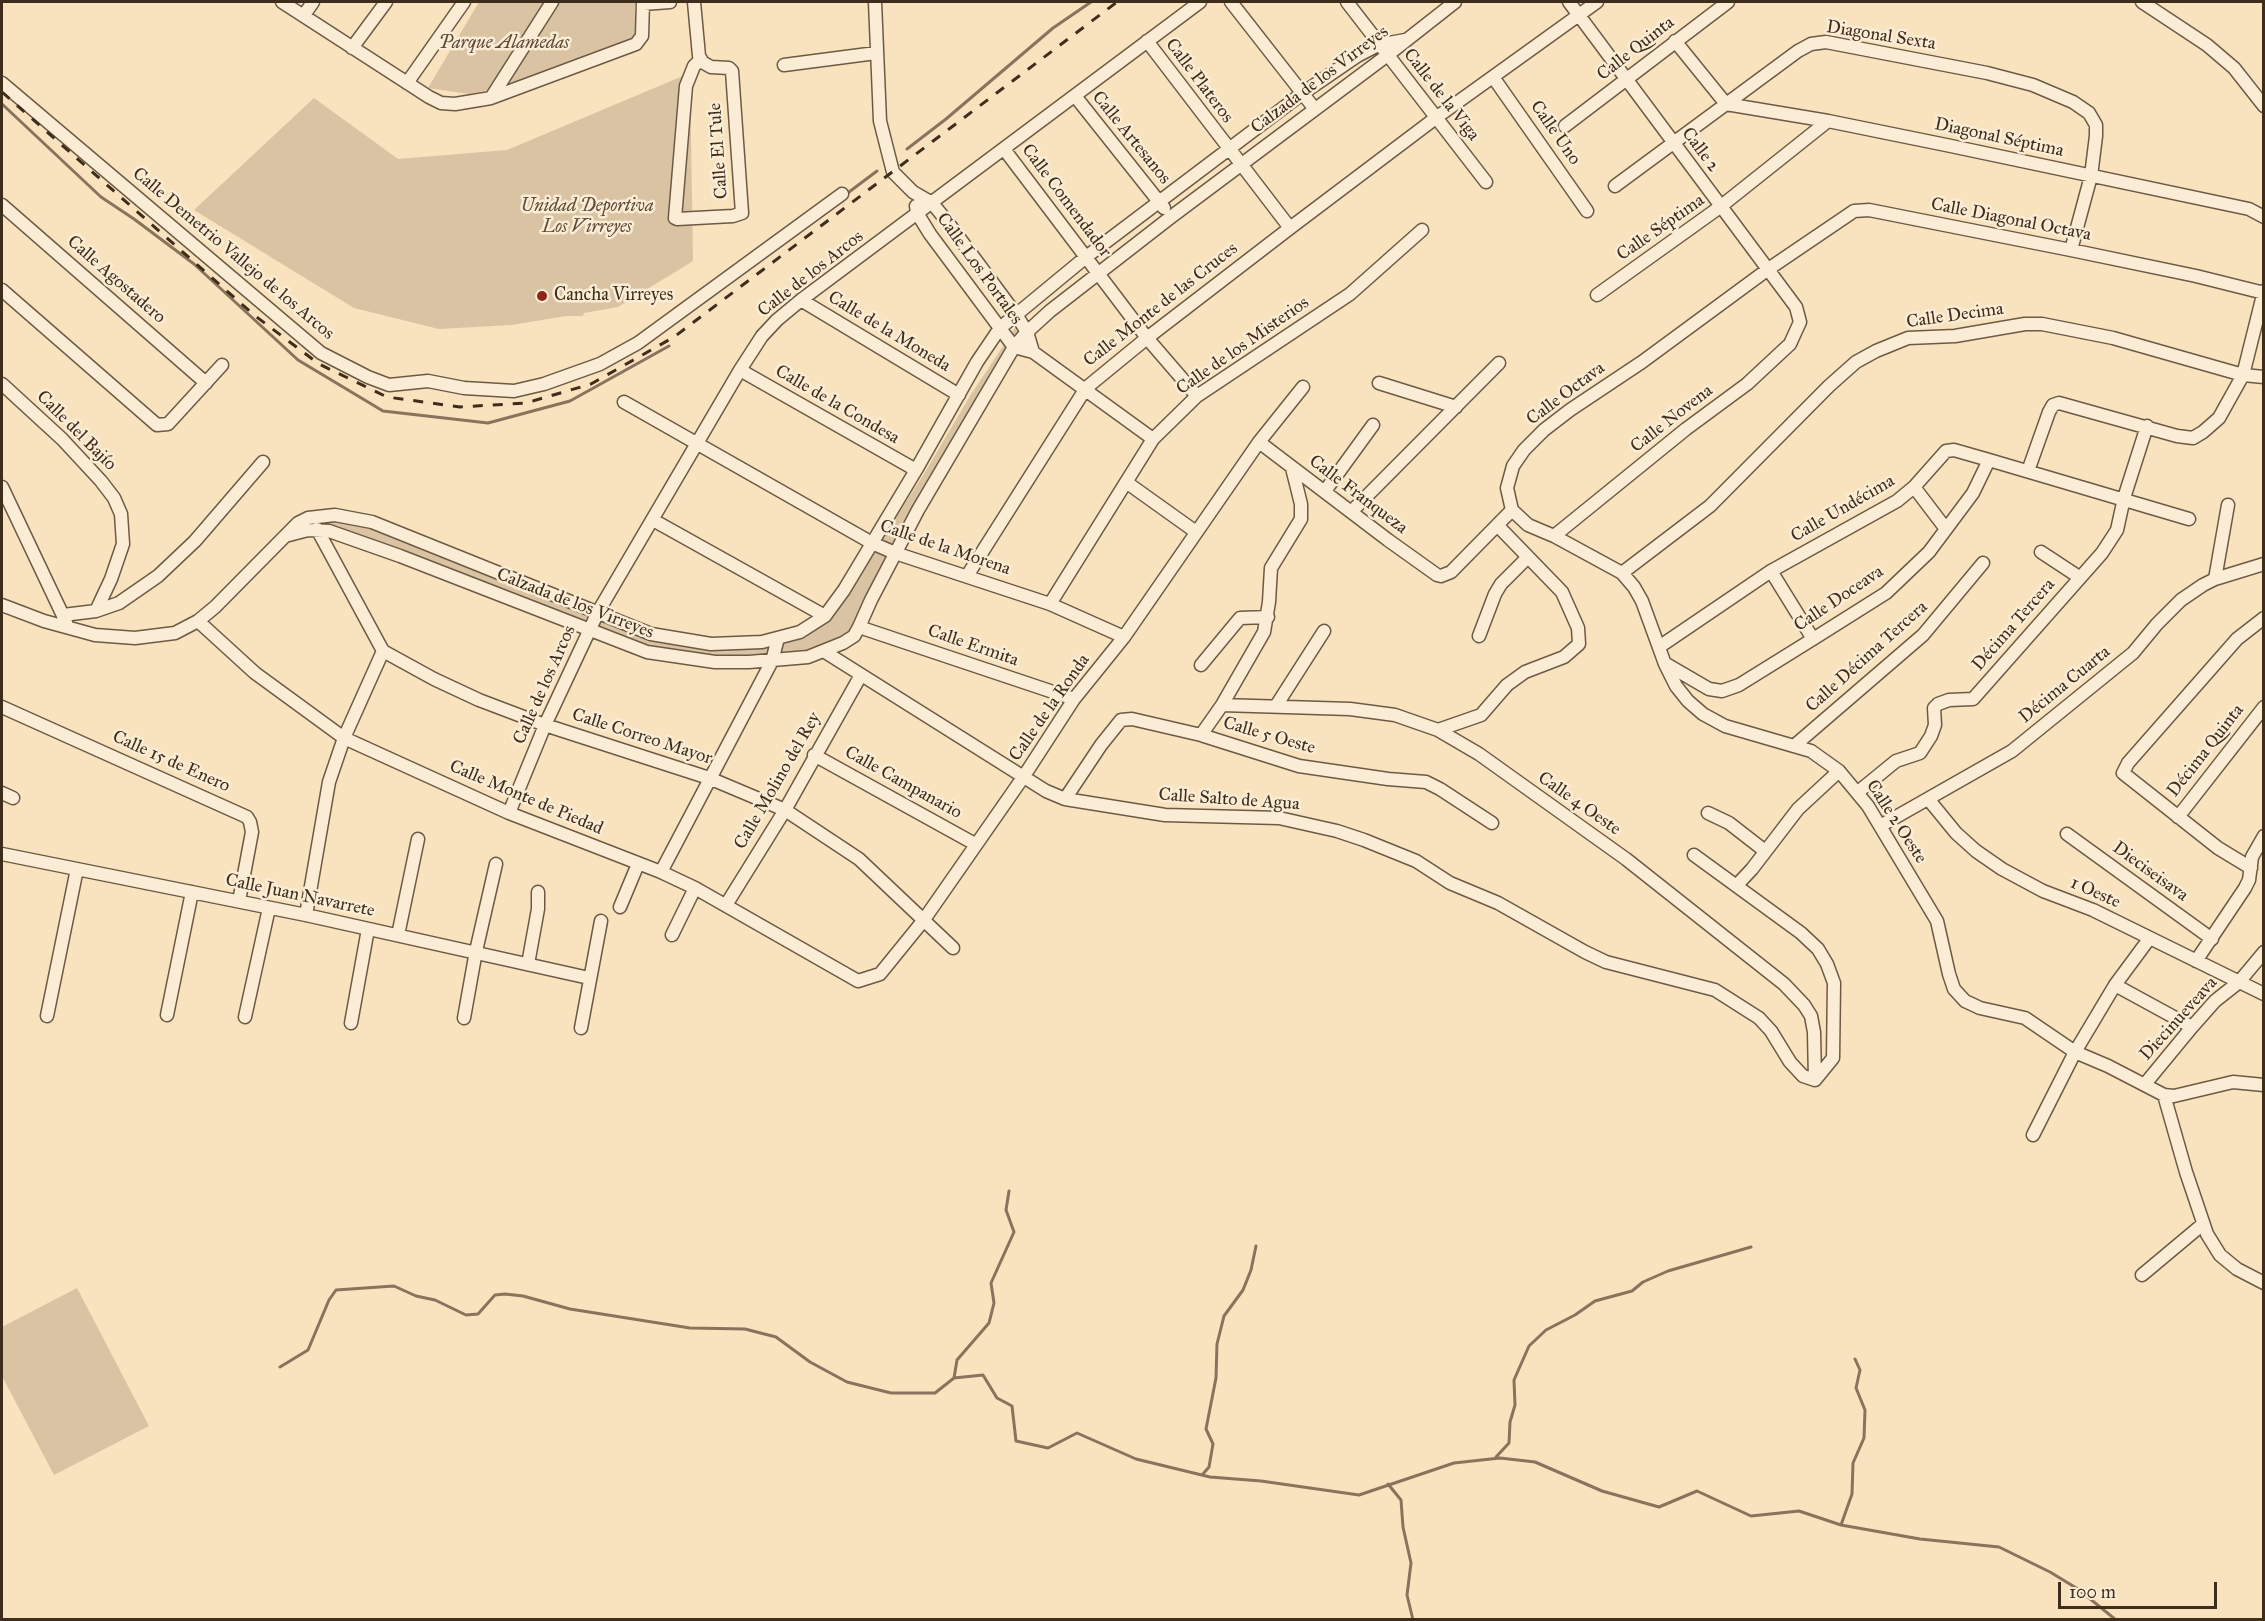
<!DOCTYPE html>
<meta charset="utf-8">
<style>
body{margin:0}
#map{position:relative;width:2265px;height:1621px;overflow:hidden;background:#f9e2be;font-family:"IM FELL Great Primer",serif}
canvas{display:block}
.frame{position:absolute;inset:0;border:3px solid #3e2d1b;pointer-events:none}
.scale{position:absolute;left:2058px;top:1582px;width:159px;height:27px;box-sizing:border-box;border:3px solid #3e2d1b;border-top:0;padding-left:8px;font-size:18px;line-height:21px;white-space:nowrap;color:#3e2d1b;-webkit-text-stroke:4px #fbecd5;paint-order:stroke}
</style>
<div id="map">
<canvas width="2265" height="1621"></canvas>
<div class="frame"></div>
<div class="scale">100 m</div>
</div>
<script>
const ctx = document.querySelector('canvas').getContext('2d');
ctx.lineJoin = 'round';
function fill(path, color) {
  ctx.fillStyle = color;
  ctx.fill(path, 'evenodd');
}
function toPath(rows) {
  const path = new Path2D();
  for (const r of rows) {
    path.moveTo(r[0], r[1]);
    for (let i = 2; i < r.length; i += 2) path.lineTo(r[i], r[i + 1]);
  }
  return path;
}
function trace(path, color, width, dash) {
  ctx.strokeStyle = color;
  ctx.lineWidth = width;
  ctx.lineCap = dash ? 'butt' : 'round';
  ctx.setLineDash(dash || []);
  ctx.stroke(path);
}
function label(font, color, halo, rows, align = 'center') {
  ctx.font = font + ' "IM FELL Great Primer",serif';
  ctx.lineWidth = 5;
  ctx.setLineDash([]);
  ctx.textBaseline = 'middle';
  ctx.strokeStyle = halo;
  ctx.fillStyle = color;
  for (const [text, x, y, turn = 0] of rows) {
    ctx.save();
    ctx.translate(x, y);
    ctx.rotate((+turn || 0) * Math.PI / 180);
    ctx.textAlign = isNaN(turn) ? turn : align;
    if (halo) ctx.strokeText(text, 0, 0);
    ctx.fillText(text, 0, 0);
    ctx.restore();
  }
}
fill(toPath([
 [479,2,635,2,637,39,508,86,469,94,428,88],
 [690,73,693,261,618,307,584,313,583,316,566,316,512,325,439,329,354,308,194,210,314,98,398,159,507,150],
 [1017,325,1026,336,899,549,859,640,808,659,651,656,597,633,603,615,712,645,807,633,833,615,924,474,970,396],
 [345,517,599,614,593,631,327,533,324,518],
 [77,1288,149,1426,54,1475,2,1376,2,1327]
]), '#d9c3a2');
trace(toPath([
 [2,104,101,197,134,219,194,264,298,360,383,411,488,423,570,401,669,346],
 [907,149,946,119,1053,28,1091,2],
 [845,195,877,171],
 [280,1367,308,1350,329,1300,336,1290,394,1286,416,1296,435,1300,466,1315,478,1314,495,1295,505,1294,523,1296,570,1309,690,1328,745,1329,776,1337,810,1362,847,1382,891,1393,935,1393,954,1378,983,1375,997,1398,1012,1406,1016,1441,1048,1448,1077,1433,1136,1459,1210,1477,1261,1481,1359,1495,1454,1463,1500,1458,1535,1462,1602,1491,1659,1507,1697,1491,1751,1516,1799,1511,1841,1525,1920,1539,1999,1547,2050,1572,2078,1589,2116,1620],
 [954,1378,957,1360,989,1323,994,1303,991,1283,1014,1232,1006,1210,1009,1191],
 [1496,1457,1509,1443,1510,1422,1515,1405,1514,1380,1529,1346,1546,1330,1575,1315,1595,1301,1632,1291,1643,1282,1668,1271,1751,1247],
 [1202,1475,1209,1467,1213,1444,1206,1429,1216,1378,1217,1344,1224,1316,1243,1290,1251,1270,1256,1246],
 [1388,1484,1401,1500,1403,1527,1411,1563,1407,1595,1413,1620],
 [1841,1525,1852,1494,1853,1463,1864,1438,1865,1410,1856,1388,1860,1370,1855,1359]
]), '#88745c', 3);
const minor = toPath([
 [282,2,429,97,441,103,455,104,491,98,636,44,642,36,643,2],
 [694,2,699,56,702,62,711,67,729,68,732,71,742,213,733,216,677,219,675,218,686,86,694,66,701,59],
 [875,2,880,121,893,172,913,192,932,203,946,220,1015,313,1027,332,1033,352],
 [1231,2,1314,108],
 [1347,2,1486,182],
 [2142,2,2207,45,2234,68,2264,106],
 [643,4,670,2],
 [304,15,313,2],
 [1147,41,1290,228],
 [1675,41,1726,104,1828,121,1951,146,2249,209,2264,217],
 [352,48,386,2],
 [784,65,876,53],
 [1493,77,1587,211],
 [2,83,321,353,368,377,389,385,428,381,464,388,514,391,544,384,600,364,638,343,842,194],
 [407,83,464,2],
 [1075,96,1164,208],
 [491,98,552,2],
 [1565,126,1728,2],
 [1004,149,1147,338,1197,396],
 [1615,186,1798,51,1811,44,1826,42,1987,73,2033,85,2073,102,2089,113,2096,125,2096,136,2091,176,2071,250],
 [2,205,206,383],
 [916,206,917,213,930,234,1014,347,1033,352,1153,439],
 [2,290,157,425,168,424,222,365],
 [1597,295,1720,207,1828,121],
 [801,300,959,395],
 [740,370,916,470],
 [1379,383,1456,407],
 [2,384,62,439,101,481,114,498,121,514,123,544,111,579,96,611],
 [624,402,872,543,895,553,1050,604,1124,637],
 [1259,442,1388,540,1437,575,1441,576,1451,572,1512,510,1507,488,1513,466,1524,450,1544,430,1570,410,1642,362,1767,270,1854,211,1869,210,2071,250,2196,276,2264,293],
 [2028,471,2049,412,2053,405,2059,403,2177,436,2193,438,2203,432,2219,418,2243,375,2264,291],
 [1126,482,1196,532],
 [2,487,66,622],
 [1914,487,1946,529],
 [1325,491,1373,425],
 [1512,510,1528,525,1554,536,1622,573,1634,587,1642,601,1665,664,1676,686,1688,701,1703,714,1725,726,1811,751,1839,771,1868,806,1937,921,1949,974,1954,989,1965,1001,1980,1008,2025,1018,2075,1052,2108,1066,2164,1095,2174,1096,2233,1082,2264,1085],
 [1352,511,1499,363],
 [653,520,825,616],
 [317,529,383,651,434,679,479,700,545,725,709,778,785,810,859,859,953,948],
 [285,536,308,530,329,531,400,556,647,652,715,662,749,662,808,657,843,643,854,636,859,627,871,600,918,510,1014,347,1027,332,1050,311,1171,217,1385,57,1455,2],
 [1554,536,1686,429,1747,384,1790,344,1800,322,1796,307,1569,2],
 [2041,552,2079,577],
 [1771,571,1813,639],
 [1622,573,1710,506,1829,386,1856,362,1876,351,1908,338,1955,336,2025,324,2042,324,2113,338,2243,375,2264,377],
 [967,576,1086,388,1147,338,1290,228,1437,117,1597,2],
 [2215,579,2228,505],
 [1050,604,1153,439,1197,396,1350,294,1422,230],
 [2,605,44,621,95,635,135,638,175,633,198,621,215,607,298,523,308,518,335,515,372,522,651,634,711,644,762,642,800,632,825,616,844,590,916,470,977,362,1000,328,1086,257,1303,93,1357,56,1378,45,1405,40],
 [63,615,96,611,119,603,158,576,195,541,263,462],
 [198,621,255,673,344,738,509,813,661,872,695,888,858,981,880,974,923,921,1024,776,1074,699,1124,637,1259,442,1303,387],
 [859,627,1074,699],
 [1479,636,1495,594,1501,584,1528,557],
 [1659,647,1771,571,1897,501,1914,487,1946,451,1954,450,1989,460,2189,519],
 [825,652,1046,791,1065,799,1165,815,1279,818,1337,831,1364,840,1416,861,1450,883,1498,903,1585,952,1606,962,1715,990,1759,1018,1771,1031,1790,1062,1803,1076,1815,1080],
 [1666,664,1709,689,1722,691,1739,685,1813,639,1886,593,1929,552,1973,493,1989,460],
 [1201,665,1240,618,1268,617],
 [1222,705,1350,709,1395,715,1438,730,1479,754,1626,859,1784,984,1804,1005,1811,1016,1814,1032,1815,1080],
 [1276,706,1324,631],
 [2,707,247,817,250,822,252,832,239,901],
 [1438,730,1481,715,1507,685,1525,672,1564,657,1579,644,1578,628,1562,592,1498,526],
 [1201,735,1222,705,1264,632,1269,602,1271,568,1301,519,1301,504,1292,468],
 [1794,746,1923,635,1983,563],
 [814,755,975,844],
 [1858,792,1896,761,1920,753,1931,736,1935,725,1934,708,1938,704,1949,700,1973,699,2102,553,2117,530,2124,498,2147,426],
 [2,793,13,798],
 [1065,799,1101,745,1121,720,1132,719,1201,735,1299,766,1388,779,1426,782,1440,789,1492,823],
 [1929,800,1956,833,1976,851,2002,869,2043,891,2093,910,2264,994],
 [509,813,545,725,598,612,740,370,762,336,777,320,801,300,1200,2],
 [1708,813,1729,823,1765,851],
 [2178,817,2264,707],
 [1880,826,2012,751,2133,653,2157,624,2181,600,2203,585,2215,579,2264,564],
 [2067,834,2212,939],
 [2,854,306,915,589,978],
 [1694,855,1801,933,1818,949,1827,964,1834,983,1833,1058,1815,1080],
 [2251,868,2218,848,2123,773,2128,763,2237,639,2264,618],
 [661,872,772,661,778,638],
 [1737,885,1752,869,1798,809,1839,771],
 [726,905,785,810,861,675],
 [620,907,638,864],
 [306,915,329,782,344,738,383,651],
 [398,935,418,839],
 [672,935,695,888],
 [2196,961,2245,888,2249,880,2252,857,2264,836],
 [528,964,538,909,538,892],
 [2115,985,2192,1027],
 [167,1015,192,892],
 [47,1016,77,869],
 [245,1017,269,908],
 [464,1018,476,951,496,864],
 [351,1023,368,929],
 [581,1028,601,921],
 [2145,1084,2192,1027,2215,1001,2239,982,2264,952],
 [2164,1095,2186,1172,2207,1234,2220,1255,2237,1269,2264,1283],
 [2033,1135,2075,1052,2115,985,2149,939],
 [2142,1275,2203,1224]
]);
trace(minor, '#6d5a44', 15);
trace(minor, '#fbecd5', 12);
trace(toPath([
 [2,92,254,315,319,364,387,397,460,407,526,403,591,384,674,337,1117,2]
]), '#3e2d1b', 3, [10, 10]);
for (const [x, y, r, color] of [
 [542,296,6,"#8f2418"]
]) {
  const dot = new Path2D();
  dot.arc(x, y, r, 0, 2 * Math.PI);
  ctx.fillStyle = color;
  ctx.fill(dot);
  trace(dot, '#fbecd5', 2);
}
label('18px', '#3e2d1b', '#fbecd5', [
 ["Diagonal Sexta",1881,36,9],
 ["Calle Quinta",1636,49,-38],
 ["Calzada de los Virreyes",1320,80,-37],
 ["Calle Plateros",1199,81,53],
 ["Calle de la Viga",1441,95,52],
 ["Calle Uno",1555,133,55],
 ["Calle Artesanos",1131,138,51],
 ["Diagonal Séptima",1999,138,12],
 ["Calle 2",1700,150,53],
 ["Calle El Tule",719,151,-94],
 ["Calle Comendador",1066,201,53],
 ["Calle Diagonal Octava",2011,220,11],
 ["Calle Séptima",1661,228,-35],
 ["Calle Demetrio Vallejo de los Arcos",233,254,40],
 ["Calle Los Portales",979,269,54],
 ["Calle de los Arcos",811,274,-38],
 ["Calle Agostadero",116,280,41],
 ["Calle Monte de las Cruces",1161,305,-38],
 ["Calle Decima",1955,316,-8],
 ["Calle de la Moneda",889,332,31],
 ["Calle de los Misterios",1243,346,-35],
 ["Calle Octava",1566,394,-37],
 ["Calle de la Condesa",837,405,30],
 ["Calle Novena",1672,419,-38],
 ["Calle del Bajío",76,431,45],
 ["Calle Franqueza",1358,495,37],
 ["Calle Undécima",1843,509,-30],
 ["Calle de la Morena",945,548,19],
 ["Calle Doceava",1839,599,-34],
 ["Calzada de los Virreyes",575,604,21],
 ["Décima Tercera",2014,625,-49],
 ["Calle Ermita",973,646,19],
 ["Calle Décima Tercera",1867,657,-42],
 ["Calle de los Arcos",545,685,-66],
 ["Décima Cuarta",2065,685,-39],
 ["Calle de la Ronda",1050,708,-55],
 ["Calle 5 Oeste",1269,736,16],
 ["Calle Correo Mayor",642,737,18],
 ["Décima Quinta",2206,751,-52],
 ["Calle 15 de Enero",171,762,24],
 ["Calle Molino del Rey",778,781,-60],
 ["Calle Campanario",903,783,29],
 ["Calle Monte de Piedad",526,798,23],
 ["Calle Salto de Agua",1229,800,4],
 ["Calle 4 Oeste",1579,804,35],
 ["Calle 2 Oeste",1896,822,57],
 ["Dieciseisava",2150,872,36],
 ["1 Oeste",2095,893,24],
 ["Calle Juan Navarrete",300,896,12],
 ["Diecinueveava",2179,1019,-48]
]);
label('italic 18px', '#5d4b36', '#fbecd5', [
 ["Parque Alamedas",504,44],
 ["Unidad Deportiva",587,207],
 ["Los Virreyes",587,228]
]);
label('18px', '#3e2d1b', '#fbecd5', [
 ["Cancha Virreyes",554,296]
], 'left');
</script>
